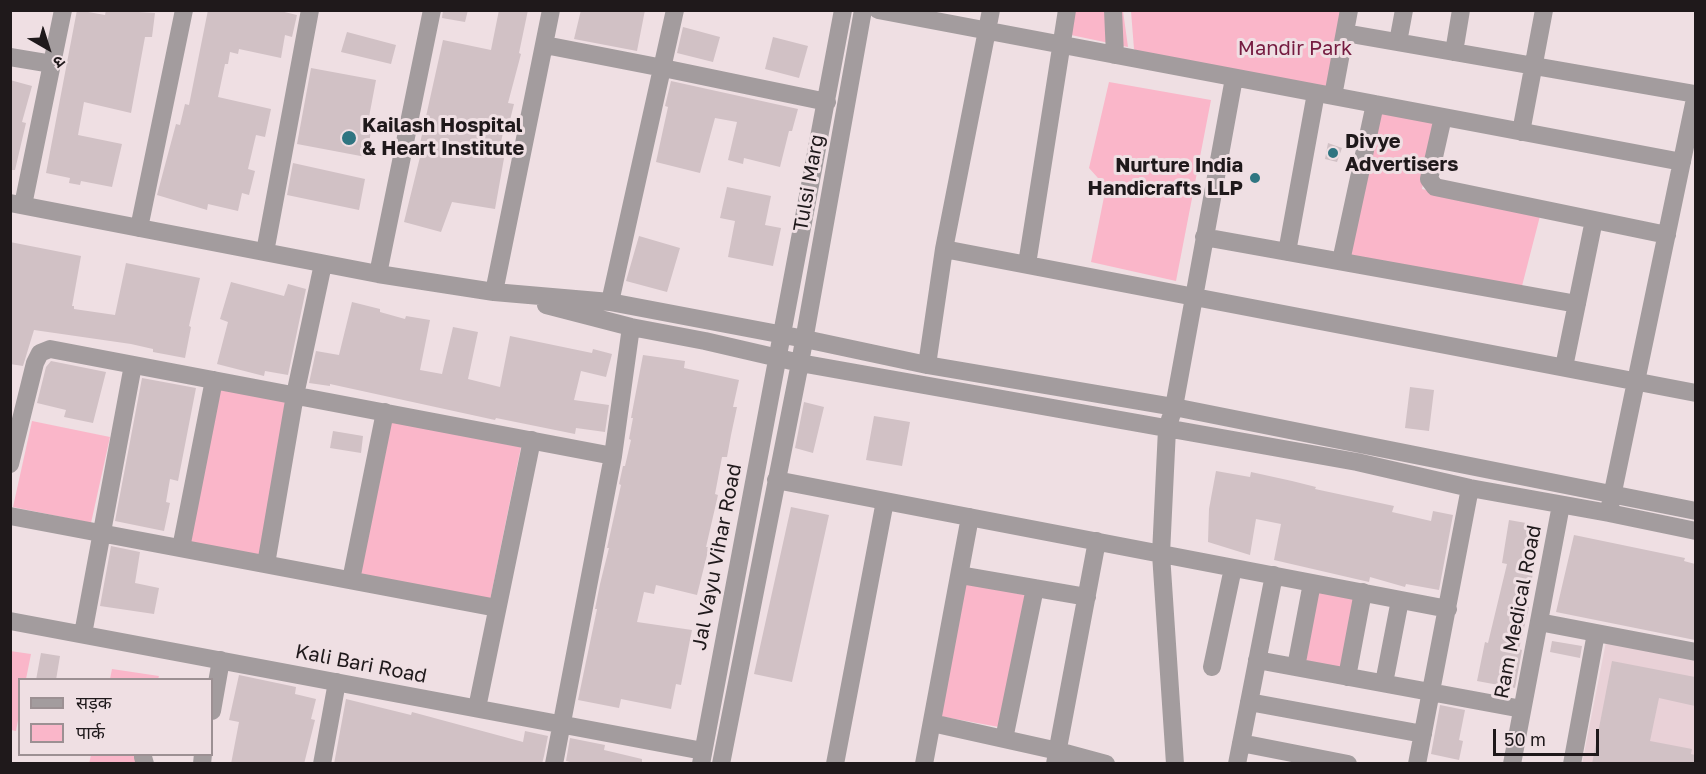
<!DOCTYPE html>
<meta charset="utf-8">
<style>
body{margin:0}
#map{position:relative;width:1706px;height:774px;overflow:hidden;background:#efdfe3;font-family:"Golos Text","Noto Sans Devanagari",sans-serif}
canvas{display:block}
.frame{position:absolute;inset:0;border:12px solid #1f191b;pointer-events:none}
.legend{position:absolute;left:18px;top:678px;width:195px;height:78px;box-sizing:border-box;background:#efdfe3;border:2px solid #9c9093;margin:0;padding:8px 10px;list-style:none;font-size:18px;color:#1f191b}
.legend li{display:flex;align-items:center;gap:12px;height:30px}
.legend b{width:30px;border:2px solid #9c9093}
.north{position:absolute;left:18px;top:18px;width:60px;height:60px;-webkit-text-stroke:4px #efdfe3;paint-order:stroke;rotate:141deg;font-size:16px;font-weight:700;line-height:24px;text-align:center;color:#1f191b}
.north::after{content:'';display:block;margin:auto;width:21px;height:27px;background:#1f191b;clip-path:polygon(50% 0,100% 100%,50% 72%,0 100%)}
.scale{position:absolute;left:1493px;top:729px;width:106px;height:27px;box-sizing:border-box;border:3px solid #1f191b;border-top:0;padding-left:8px;font-size:18px;line-height:21px;white-space:nowrap;color:#1f191b;-webkit-text-stroke:4px #efdfe3;paint-order:stroke}
</style>
<div id="map">
<canvas width="1706" height="774"></canvas>
<div class="frame"></div>
<ul class="legend">
<li><b style="height:8px;background:#a39c9e"></b>सड़क</li>
<li><b style="height:16px;background:#fab6c9"></b>पार्क</li>
</ul>
<div class="north">उ</div>
<div class="scale">50 m</div>
</div>
<script>
const ctx = document.querySelector('canvas').getContext('2d');
ctx.lineJoin = 'round';
function fill(path, color) {
  ctx.fillStyle = color;
  ctx.fill(path, 'evenodd');
}
function toPath(rows) {
  const path = new Path2D();
  for (const r of rows) {
    path.moveTo(r[0], r[1]);
    for (let i = 2; i < r.length; i += 2) path.lineTo(r[i], r[i + 1]);
  }
  return path;
}
function trace(path, color, width, dash) {
  ctx.strokeStyle = color;
  ctx.lineWidth = width;
  ctx.lineCap = dash ? 'butt' : 'round';
  ctx.setLineDash(dash || []);
  ctx.stroke(path);
}
function label(font, color, halo, rows, align = 'center') {
  ctx.font = font + ' "Golos Text",sans-serif';
  ctx.lineWidth = 6;
  ctx.setLineDash([]);
  ctx.textBaseline = 'middle';
  ctx.strokeStyle = halo;
  ctx.fillStyle = color;
  for (const [text, x, y, turn = 0] of rows) {
    ctx.save();
    ctx.translate(x, y);
    ctx.rotate((+turn || 0) * Math.PI / 180);
    ctx.textAlign = isNaN(turn) ? turn : align;
    if (halo) ctx.strokeText(text, 0, 0);
    ctx.fillText(text, 0, 0);
    ctx.restore();
  }
}
fill(toPath([
 [1606,642,1695,660,1695,763,1582,764]
]), '#e9d1d7');
fill(toPath([
 [1075,11,1123,11,1128,47,1071,35],
 [1131,11,1348,11,1333,96,1150,61,1134,49],
 [1109,82,1211,100,1176,281,1091,262,1106,187,1089,168],
 [1380,113,1435,123,1422,189,1540,216,1522,286,1350,257],
 [219,387,289,400,259,555,190,543],
 [32,421,110,437,91,523,13,507],
 [386,421,521,447,490,600,355,573],
 [966,583,1025,595,999,727,939,716],
 [1317,589,1356,597,1343,669,1303,662],
 [10,651,31,654,26,679,20,680,19,715,16,731,11,730],
 [112,669,159,676,158,679,110,679],
 [91,755,138,755,136,763,89,764]
]), '#fab6c9');
fill(toPath([
 [77,10,105,15,106,10,155,13,152,37,145,37,131,113,84,102,78,135,122,144,112,187,81,181,80,185,69,183,70,178,46,173],
 [208,10,276,10,297,15,292,37,285,35,281,58,239,49,238,54,230,52,228,64,225,64,218,97,271,109,265,137,256,135,248,169,255,171,249,195,242,193,238,211,208,204,207,210,157,195,176,124,180,125,185,104,189,105],
 [443,10,468,10,465,22,442,18],
 [499,10,528,10,519,53,521,54,508,103,514,104,509,124,505,123,500,147,506,147,495,209,452,202,441,232,404,222,420,157,417,157,443,40,491,50],
 [581,10,645,10,637,51,574,39],
 [683,27,720,37,713,62,677,53],
 [347,32,396,45,391,64,341,52],
 [773,37,808,46,799,78,765,69],
 [311,68,376,80,369,117,374,117,366,157,297,144],
 [10,80,32,86,22,122,26,123,15,170,10,170],
 [671,81,798,109,792,131,789,131,780,167,744,158,743,164,728,160,737,122,715,118,700,173,656,162,668,107,665,106],
 [1328,143,1342,148,1337,162,1325,159],
 [293,163,365,179,359,210,287,195],
 [727,187,771,196,765,225,781,228,773,266,728,257,735,221,720,218],
 [639,236,680,248,667,292,626,281],
 [10,242,81,256,72,306,74,306,74,309,115,315,126,263,200,278,189,326,191,327,185,358,153,352,153,349,131,344,34,330,23,366,10,364],
 [231,282,284,296,288,284,306,289,288,375,265,371,264,376,217,364,228,322,220,319],
 [352,302,380,309,380,312,405,319,406,316,430,320,420,370,442,374,453,327,478,332,468,379,500,387,510,336,592,353,593,349,612,354,606,377,581,371,574,400,609,405,605,432,576,428,575,434,496,418,495,420,330,384,330,386,309,383,316,351,339,355],
 [643,355,685,361,684,368,739,380,733,407,737,407,731,435,727,457,722,457,715,494,718,495,706,547,709,547,697,595,656,585,654,594,644,592,637,622,692,630,681,685,676,684,671,709,621,699,619,708,578,700,597,609,595,609,600,584,609,548,607,548,621,485,619,484,623,466,625,466,631,440,629,439,633,418,631,418],
 [51,361,106,372,93,423,64,417,66,410,37,403,46,367],
 [142,378,196,388,178,481,170,479,166,502,170,503,164,531,115,521],
 [1410,387,1434,390,1429,431,1405,428],
 [804,402,824,407,813,453,795,448],
 [874,416,910,422,902,466,866,460],
 [333,431,363,436,361,453,330,448],
 [1216,471,1250,477,1251,472,1292,481,1316,487,1315,489,1394,506,1392,512,1431,521,1433,511,1453,515,1439,590,1406,584,1405,587,1370,577,1369,582,1274,560,1281,524,1256,519,1250,555,1208,542,1209,509],
 [791,507,829,515,792,682,754,674],
 [1509,520,1543,526,1526,607,1529,607,1519,649,1522,650,1515,688,1477,681,1485,642,1488,643,1507,564,1502,563],
 [1574,535,1685,558,1684,561,1695,564,1695,640,1556,612],
 [111,546,140,552,135,583,159,588,154,614,100,606],
 [1552,641,1582,646,1580,658,1550,652],
 [41,653,60,656,56,680,36,680],
 [1612,661,1695,677,1695,706,1659,698,1650,741,1692,749,1691,754,1695,755,1695,764,1592,764],
 [239,675,296,687,295,694,316,699,311,719,315,720,304,764,231,764,239,722,229,720],
 [346,699,411,715,412,712,523,742,525,731,548,736,544,756,542,764,334,764],
 [1440,705,1465,710,1459,740,1463,741,1459,760,1431,754],
 [570,738,605,745,604,750,642,759,642,764,578,764,566,761]
]), '#d1c1c5');
trace(toPath([
 [878,10,1682,162],
 [1113,10,1115,55],
 [1345,33,1695,94],
 [1398,42,1404,10],
 [545,45,663,68,827,102],
 [1454,52,1461,10],
 [10,57,52,64],
 [1333,96,1349,10],
 [1443,117,1429,179,1435,187,1667,235],
 [1521,132,1544,10],
 [10,203,378,274,494,292,610,302,805,339,927,365,1174,407,1696,511],
 [23,205,63,10],
 [139,228,184,10],
 [1204,237,1577,304],
 [944,249,1696,393],
 [265,252,310,10],
 [1287,252,1316,93],
 [1341,261,1375,104],
 [1027,264,1067,10],
 [378,274,432,10],
 [494,292,551,10],
 [610,302,675,10],
 [546,305,631,327,705,341,800,363,1357,462,1470,488,1609,513,1696,531],
 [927,365,944,249,991,10],
 [1564,367,1594,220],
 [10,464,35,363,40,353,50,349,613,456],
 [776,480,1448,609],
 [1610,506,1696,94],
 [10,516,497,608],
 [181,548,214,380],
 [266,564,295,395,323,264],
 [960,575,1087,597],
 [351,580,385,412],
 [10,621,703,751],
 [1539,622,1696,652],
 [83,634,133,365],
 [1257,660,1522,709],
 [1212,667,1233,568],
 [1296,667,1312,583],
 [1347,677,1363,592],
 [1384,683,1400,600],
 [1249,702,1423,734],
 [477,708,532,440],
 [212,711,221,660],
 [932,723,1058,751,1106,764],
 [1004,739,1035,588],
 [1241,743,1348,764],
 [143,757,145,764],
 [202,764,203,754],
 [322,764,337,682],
 [554,764,613,456,631,327],
 [701,764,843,10],
 [721,764,800,363,863,10],
 [835,764,885,501],
 [924,764,970,517],
 [1055,764,1097,541],
 [1175,764,1161,554,1167,429,1174,407,1234,78],
 [1237,764,1274,575],
 [1417,764,1470,488],
 [1512,764,1561,505],
 [1572,764,1596,633]
]), '#a39c9e', 18);
for (const [x, y, r, color] of [
 [349,138,8,"#2f7581"],
 [1333,153,6,"#2f7581"],
 [1255,178,6,"#2f7581"]
]) {
  const dot = new Path2D();
  dot.arc(x, y, r, 0, 2 * Math.PI);
  ctx.fillStyle = color;
  ctx.fill(dot);
  trace(dot, '#efdfe3', 2);
}
label('20px', '#751b40', '#efdfe3', [
 ["Mandir Park",1295,49]
]);
label('bold 20px', '#1f191b', '#efdfe3', [
 ["Kailash Hospital",362,126],
 ["& Heart Institute",362,149],
 ["Divye",1345,142],
 ["Advertisers",1345,165],
 ["Nurture India",1243,166,"right"],
 ["Handicrafts LLP",1243,189,"right"]
], 'left');
label('20px', '#1f191b', '#efdfe3', [
 ["Tulsi Marg",809,183,-80],
 ["Jal Vayu Vihar Road",717,557,-79],
 ["Ram Medical Road",1518,612,-79],
 ["Kali Bari Road",361,664,11]
]);
</script>
